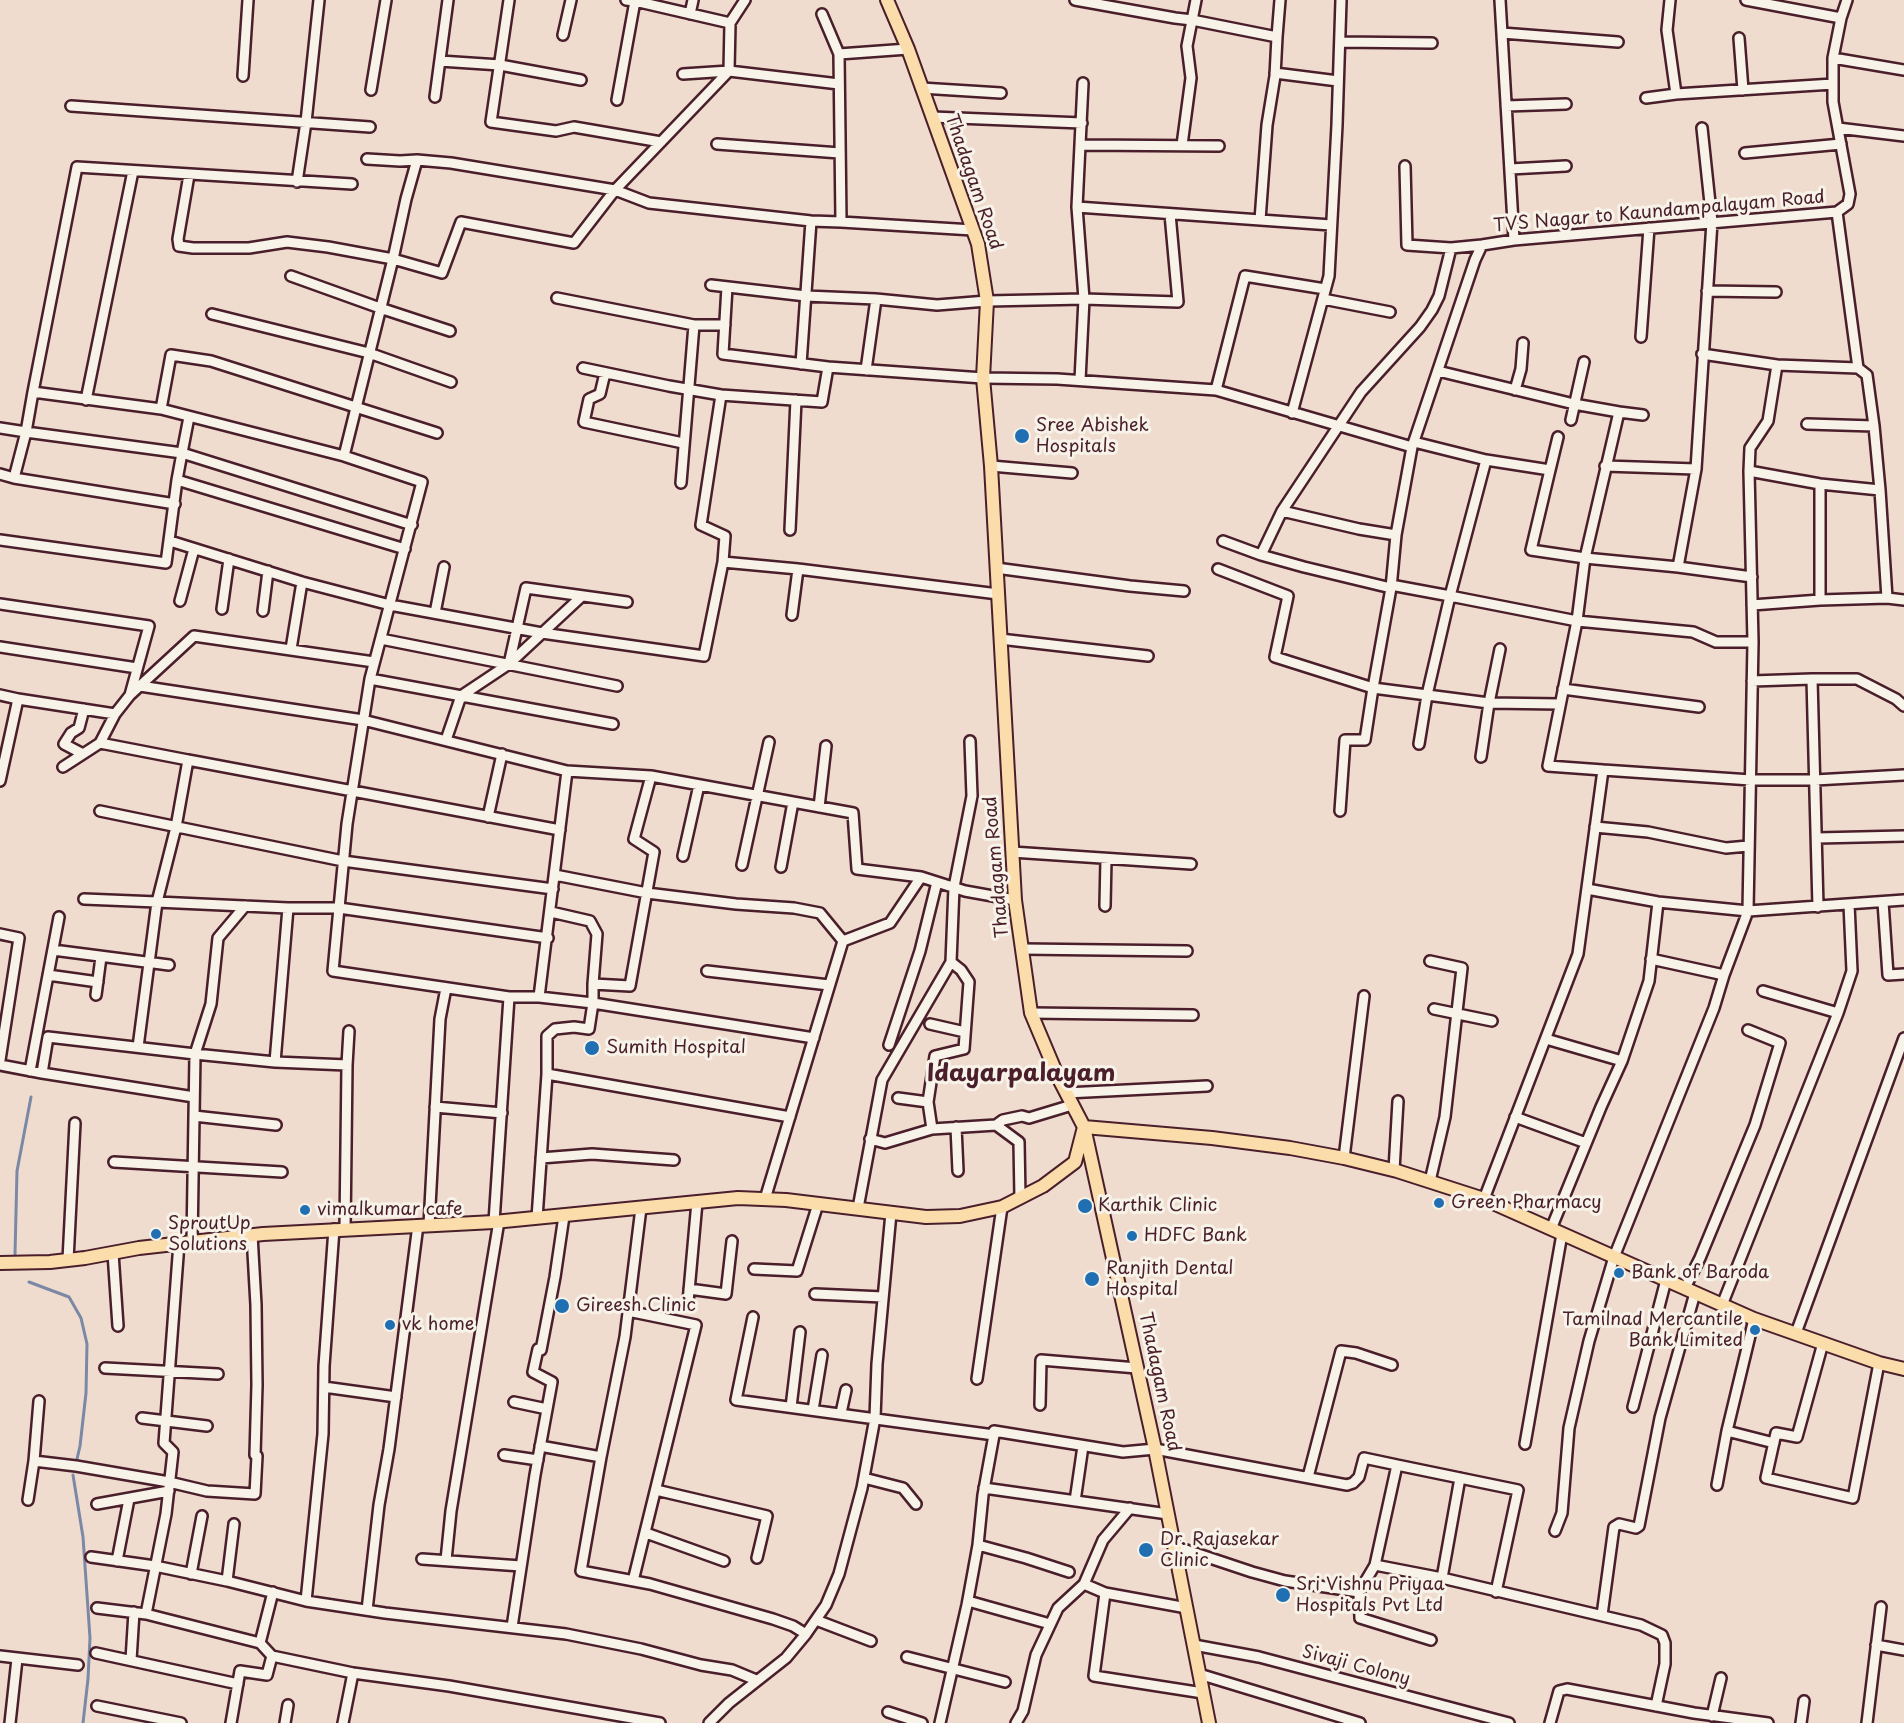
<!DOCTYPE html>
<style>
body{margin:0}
canvas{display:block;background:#efdccf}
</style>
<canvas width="1904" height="1723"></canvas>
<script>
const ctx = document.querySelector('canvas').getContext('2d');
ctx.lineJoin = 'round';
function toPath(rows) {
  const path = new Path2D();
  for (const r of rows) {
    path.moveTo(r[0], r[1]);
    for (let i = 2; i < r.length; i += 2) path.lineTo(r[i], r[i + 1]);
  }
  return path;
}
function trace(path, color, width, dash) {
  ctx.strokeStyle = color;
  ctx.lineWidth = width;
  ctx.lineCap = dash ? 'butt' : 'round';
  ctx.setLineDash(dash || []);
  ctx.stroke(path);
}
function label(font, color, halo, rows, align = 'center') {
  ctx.font = font + ' "Playpen Sans",sans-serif';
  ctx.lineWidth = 6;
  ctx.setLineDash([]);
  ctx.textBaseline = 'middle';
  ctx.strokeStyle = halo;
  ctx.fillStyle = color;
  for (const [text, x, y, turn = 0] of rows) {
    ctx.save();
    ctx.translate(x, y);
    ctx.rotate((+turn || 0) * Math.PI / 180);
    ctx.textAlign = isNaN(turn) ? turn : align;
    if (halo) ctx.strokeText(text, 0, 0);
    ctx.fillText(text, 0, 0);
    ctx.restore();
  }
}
trace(toPath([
 [15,1254,17,1171,31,1097],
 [29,1282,69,1297,81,1318,87,1344,86,1393,80,1446,77,1459],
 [73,1475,83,1537,90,1638,88,1679,83,1723]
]), '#7b88a6', 3);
const minor = toPath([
 [509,0,491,122,556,131,574,127,661,142],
 [635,0,635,1,730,23,729,71,839,84],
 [1075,0,1175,18,1192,20,1277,37,1280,0],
 [1500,0,1514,240],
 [1670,0,1667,30,1676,94,1833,84],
 [1746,0,1841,18],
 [690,14,693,0],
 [822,14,839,54],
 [730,23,745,0],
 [1502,33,1618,42],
 [563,35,571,0],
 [1739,38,1743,90],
 [1340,42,1432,43],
 [1833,58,1904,70],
 [440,61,500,65,581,80],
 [1275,73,1338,81],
 [683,74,729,71],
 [243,76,248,0],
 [921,88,1001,93],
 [371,90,386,0],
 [435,97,448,0],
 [1646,98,1676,94],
 [617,100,635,1,626,0],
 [71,106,370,127],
 [1506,106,1566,104],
 [932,117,1082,123],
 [1838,128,1904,136],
 [717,144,840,153],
 [1081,145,1219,146],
 [1182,145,1191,78,1187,46,1196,0],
 [1745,153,1841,144],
 [367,159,400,161,417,160],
 [1405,166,1407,245,1451,248,1482,245],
 [1510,169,1566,166],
 [189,175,178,239,179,246,193,248,249,248,287,242,328,247,393,259,406,199,417,160,451,163,615,190,729,71],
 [297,182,306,122,319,0],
 [352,184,77,167,33,392,161,409,344,456,422,482,370,679,347,824,333,971,509,997,494,1222],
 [1077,207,1083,83],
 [1260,220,1267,125,1275,76,1277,37],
 [841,222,973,230],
 [291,276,380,308,450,331],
 [711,285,806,296,876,299,937,305,987,301,1084,299,1077,207,1331,225],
 [727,287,723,354,828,367],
 [1707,291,1776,292],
 [557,298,694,325,725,325],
 [1323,299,1390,312],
 [212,314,369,353,451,382],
 [1641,337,1649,228],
 [1702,354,1777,365],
 [801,364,811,221],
 [583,368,669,386,721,395],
 [866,370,876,299],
 [1438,371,1574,404,1619,412,1585,558,1577,621,1548,766,1603,770],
 [605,373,600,394,589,399,584,422,683,443],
 [1080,380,1084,299,1178,302,1170,214],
 [1216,390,1245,276,1325,289],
 [1515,390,1521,369,1523,343],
 [33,392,26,432,182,453,177,480,405,549],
 [86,400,133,171],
 [161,409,171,355,211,361,437,433],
 [1619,412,1643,415],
 [1292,413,1329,276,1337,125,1341,0],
 [189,417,182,453,412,525],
 [1571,420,1584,362],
 [1807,424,1874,426],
 [0,428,26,432,14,478],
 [1414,442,1486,460,1550,470,1531,550,1585,558,1678,567,1696,469],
 [1412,447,1396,535,1391,588,1373,688,1489,703,1560,704],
 [344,456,393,259,442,273,461,222,574,243,615,190,649,203,811,221,841,222,839,54,908,49],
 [991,466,1072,473],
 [1605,466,1696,469,1712,222,1702,128],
 [1550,470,1558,437],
 [1749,471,1820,484,1880,490],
 [0,474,14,478,175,504],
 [681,483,694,325],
 [1282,511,1359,529,1396,535],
 [790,530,796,400],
 [0,540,166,563,177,480],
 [170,541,302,582,390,605,542,633,704,656,723,562,725,536,701,525,721,395,822,402,828,367,983,378,1057,379,1216,390,1412,447,1475,260,1482,245,1514,240,1837,212,1848,204,1850,194,1833,102,1833,58,1841,18,1847,0],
 [1223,541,1261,555,1304,567,1391,588],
 [1261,555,1282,511,1361,392,1420,327,1432,310,1439,296,1451,248],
 [723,562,798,569,998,594],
 [1678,567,1752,577],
 [996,568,1130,586,1184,591],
 [1218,569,1288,596,1275,657,1373,688,1365,740,1345,740,1340,811],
 [1391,585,1450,596,1486,460],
 [1887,598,1904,600],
 [1820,600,1820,484],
 [180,601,194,549],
 [0,604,149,626,130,695],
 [1752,605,1820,600,1887,598,1880,490,1874,426,1867,375,1858,368,1837,212],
 [222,609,229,559],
 [263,611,268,571],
 [435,613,444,567],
 [792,615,798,569],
 [381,639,617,686],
 [1000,639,1148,656],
 [0,647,137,668],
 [291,649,302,582],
 [509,664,526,588,627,602],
 [370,679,613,724],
 [1812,679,1818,907],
 [1752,681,1812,679,1857,679,1896,699,1904,706],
 [140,686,363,720,567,771,539,997,509,997],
 [1563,689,1699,707],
 [0,695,18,699],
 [115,714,100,743,188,760],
 [446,740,461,696,509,664,582,596],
 [1419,744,1427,695,1450,596,1577,621,1693,632,1716,642,1753,642],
 [83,754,64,744,71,733,79,728,84,709],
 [1481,757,1489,703,1500,649],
 [63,767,100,743],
 [651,776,853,813,857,869,921,877,965,891,1015,900],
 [0,781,18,699,115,714,130,695,194,636,374,662],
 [819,807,826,746],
 [100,811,343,861,553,889],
 [488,817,502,754],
 [1595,827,1648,832,1726,848,1748,846],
 [1817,838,1904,836],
 [1012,852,1191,864],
 [683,856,699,785],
 [742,865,769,742],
 [781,867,793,802],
 [555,875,647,893,736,904,794,908,820,913,843,941],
 [1587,889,1658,902,1748,911,1904,900],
 [84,899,157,902,176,827,188,760,560,830],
 [1883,902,1888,975,1904,974],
 [1105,906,1106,859],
 [551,912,590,921,597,934,593,984],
 [0,934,19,938,0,1060],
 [1022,949,1187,951],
 [53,950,169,965],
 [1651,959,1724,975],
 [707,971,829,985],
 [48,975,98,982],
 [1763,991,1838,1013],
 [96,995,101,957],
 [539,997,593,1003,593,984,630,986,654,852,634,839,651,776,567,771],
 [1434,1009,1492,1021],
 [1031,1013,1193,1015],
 [930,1024,965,1032],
 [1546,1039,1622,1061],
 [889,1045,920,951,937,882],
 [138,1047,157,902,288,908],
 [275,1062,347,1065],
 [0,1065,42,1073,48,1037,195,1054,211,1004,218,938,245,906],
 [30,1071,59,917],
 [42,1073,194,1097],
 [547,1074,547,1036,555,1029,574,1027,589,1029,593,1003,814,1038],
 [1066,1093,1207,1086],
 [898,1098,928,1102],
 [435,1107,502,1113],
 [194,1116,276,1125],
 [1515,1117,1586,1143],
 [996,1125,1003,1120,1022,1116,1029,1118,1072,1105],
 [956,1127,958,1171],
 [932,1129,928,1102,935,1056,964,1049,969,982,961,970,951,962,954,887,972,796,970,741],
 [870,1139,885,1143,932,1129,996,1125,1019,1142,1020,1198],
 [541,1158,592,1154,674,1160],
 [1344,1158,1364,996],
 [114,1162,282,1172],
 [1394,1170,1398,1101],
 [1430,1181,1445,1117,1462,968,1430,961],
 [765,1199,843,941,890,923,921,877],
 [1484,1199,1578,954,1603,770,1751,780,1815,780,1904,775],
 [641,1208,625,1337,601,1457,581,1571,650,1584,773,1619,793,1626,806,1634],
 [858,1208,882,1080,951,962],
 [537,1218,547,1074,790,1117],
 [429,1225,440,1019,446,988],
 [345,1229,347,1065,349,1031],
 [1551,1229,1601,1107,1622,1061,1649,981,1658,902],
 [192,1242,195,1054,275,1062,288,908,339,908,548,938],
 [113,1253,118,1326],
 [68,1260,75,1123],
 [754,1269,797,1271,818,1204],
 [1685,1288,1700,1258,1755,1125,1780,1043,1748,1030],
 [689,1289,726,1294,732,1241],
 [815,1294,883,1297],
 [688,1302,697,1202],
 [1722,1305,1838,1013,1852,971,1849,904],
 [628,1311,696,1325,633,1581],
 [753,1317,736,1400,994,1435,983,1495,978,1545,967,1605,940,1723],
 [1796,1333,1904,1038],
 [1823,1343,1797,1437,1776,1433,1766,1478,1853,1498,1879,1363],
 [105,1368,218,1374],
 [977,1379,1002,1207],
 [324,1387,396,1397],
 [514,1402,547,1409],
 [1040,1405,1041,1360,1137,1368],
 [791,1407,800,1332],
 [1633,1407,1666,1280],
 [813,1410,822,1355],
 [841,1413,846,1390],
 [142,1418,207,1426],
 [1727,1431,1774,1443],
 [994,1435,994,1431,1123,1452,1155,1449,1347,1485,1353,1483,1359,1477,1364,1458,1397,1465,1375,1565,1442,1578,1641,1625,1662,1635,1665,1643,1665,1664,1656,1706],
 [1525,1444,1562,1234],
 [540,1446,601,1457],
 [504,1455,538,1460],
 [34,1461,76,1466,169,1482,207,1491,255,1494,257,1456,255,1455,257,1385,256,1305,252,1235],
 [1397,1465,1518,1490,1496,1592],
 [1308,1477,1341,1351,1356,1353,1392,1365],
 [864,1478,903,1488,916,1504],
 [1717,1485,1727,1431,1754,1319],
 [984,1488,1168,1514],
 [656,1490,767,1516,757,1558],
 [28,1500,34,1461,39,1401],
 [1075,1501,1083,1446],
 [97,1504,169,1491],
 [1555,1531,1562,1513,1569,1428,1589,1341,1614,1257,1714,1008,1724,975,1748,911,1753,642,1749,471,1750,448,1768,421,1777,365,1858,368],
 [646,1533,724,1561],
 [978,1545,1026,1558,1069,1572],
 [1174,1546,1252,1572,1285,1581,1359,1592],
 [91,1557,155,1566,227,1581,306,1601,385,1613,566,1634,641,1649,701,1665,732,1670,756,1680],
 [422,1559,521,1566],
 [446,1560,451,1511,499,1221],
 [117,1561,129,1499],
 [1375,1565,1359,1592,1360,1618,1431,1640],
 [191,1574,202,1516],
 [1442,1578,1460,1478],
 [227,1581,234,1524],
 [1084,1584,1105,1593,1187,1608],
 [1105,1593,1094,1676,1203,1693],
 [306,1601,323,1434,324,1366,334,1229],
 [968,1601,1050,1624],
 [97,1608,146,1614,260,1643,272,1656,353,1673,449,1686,660,1723],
 [367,1610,379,1505,389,1449,418,1225],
 [146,1614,166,1514,173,1452,164,1443,179,1243],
 [1602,1615,1614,1527,1619,1524,1636,1528,1639,1526,1660,1418,1695,1293],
 [816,1620,871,1641],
 [512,1627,535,1475,552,1382,533,1372,538,1349,541,1350,555,1277,564,1216],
 [260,1643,273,1592],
 [1194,1645,1259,1657,1509,1723],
 [1876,1645,1904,1650],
 [96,1653,238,1684],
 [0,1656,78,1665],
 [907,1657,1005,1682],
 [131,1660,134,1612],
 [1199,1674,1360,1723],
 [97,1706,181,1723],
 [888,1712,922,1723],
 [1712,1716,1721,1678],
 [10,1723,17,1659],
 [231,1723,240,1671,267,1675,272,1656],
 [285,1723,288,1705],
 [343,1723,353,1673],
 [709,1723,729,1703,786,1658,806,1634,826,1605,839,1574,862,1488,875,1418,877,1364,891,1213],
 [1016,1723,1023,1711,1036,1655,1058,1608,1084,1584,1103,1540,1130,1508],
 [1550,1723,1559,1691,1567,1689,1694,1713,1768,1723],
 [1801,1723,1804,1701],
 [1867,1723,1881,1607]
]);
const major = toPath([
 [887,0,908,49,978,244,987,301,983,378,991,466,1015,900,1031,1013,1058,1077,1084,1127,1155,1449,1209,1723],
 [0,1263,50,1262,85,1258,139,1248,263,1234,494,1222,738,1198,786,1200,926,1217,960,1216,1002,1207,1043,1186,1075,1162,1084,1127,1212,1138,1290,1148,1344,1158,1397,1171,1484,1199,1754,1319,1879,1363,1904,1369]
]);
trace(minor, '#4a1f2b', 14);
trace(major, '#4a1f2b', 16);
trace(minor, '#f7f3e8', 9);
trace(major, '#fbdcab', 12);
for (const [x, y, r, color] of [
 [1022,436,8,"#1f6fb2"],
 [592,1048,8,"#1f6fb2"],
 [1439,1203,6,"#1f6fb2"],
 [1085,1206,8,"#1f6fb2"],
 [305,1210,6,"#1f6fb2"],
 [156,1234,6,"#1f6fb2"],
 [1132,1236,6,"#1f6fb2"],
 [1619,1273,6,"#1f6fb2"],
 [1092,1279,8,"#1f6fb2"],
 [562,1306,8,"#1f6fb2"],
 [390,1325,6,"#1f6fb2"],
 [1755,1330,6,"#1f6fb2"],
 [1146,1550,8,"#1f6fb2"],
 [1283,1595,8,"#1f6fb2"]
]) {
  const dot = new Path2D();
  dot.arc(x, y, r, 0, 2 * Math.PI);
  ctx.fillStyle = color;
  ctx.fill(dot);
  trace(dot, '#f7f3e8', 2);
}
label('18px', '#4a1f2b', '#f7f3e8', [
 ["Thadagam Road",973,182,71],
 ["TVS Nagar to Kaundampalayam Road",1659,212,-5],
 ["Thadagam Road",997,867,-95],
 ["Thadagam Road",1159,1382,78],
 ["Sivaji Colony",1356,1666,15]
]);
label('18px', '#4a1f2b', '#f7f3e8', [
 ["Sree Abishek",1036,426],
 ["Hospitals",1036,447],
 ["Sumith Hospital",606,1048],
 ["Green Pharmacy",1451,1203],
 ["Karthik Clinic",1098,1206],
 ["vimalkumar cafe",317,1210],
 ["SproutUp",168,1224],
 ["Solutions",168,1245],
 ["HDFC Bank",1144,1236],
 ["Ranjith Dental",1106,1269],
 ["Hospital",1106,1290],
 ["Bank of Baroda",1631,1273],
 ["Gireesh Clinic",576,1306],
 ["Tamilnad Mercantile",1743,1320,"right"],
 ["Bank Limited",1743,1341,"right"],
 ["vk home",402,1325],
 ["Dr. Rajasekar",1160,1540],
 ["Clinic",1160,1561],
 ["Sri Vishnu Priyaa",1296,1585],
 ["Hospitals Pvt Ltd",1296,1606]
], 'left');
label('bold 24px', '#4a1f2b', '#f7f3e8', [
 ["Idayarpalayam",1021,1074]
]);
</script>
